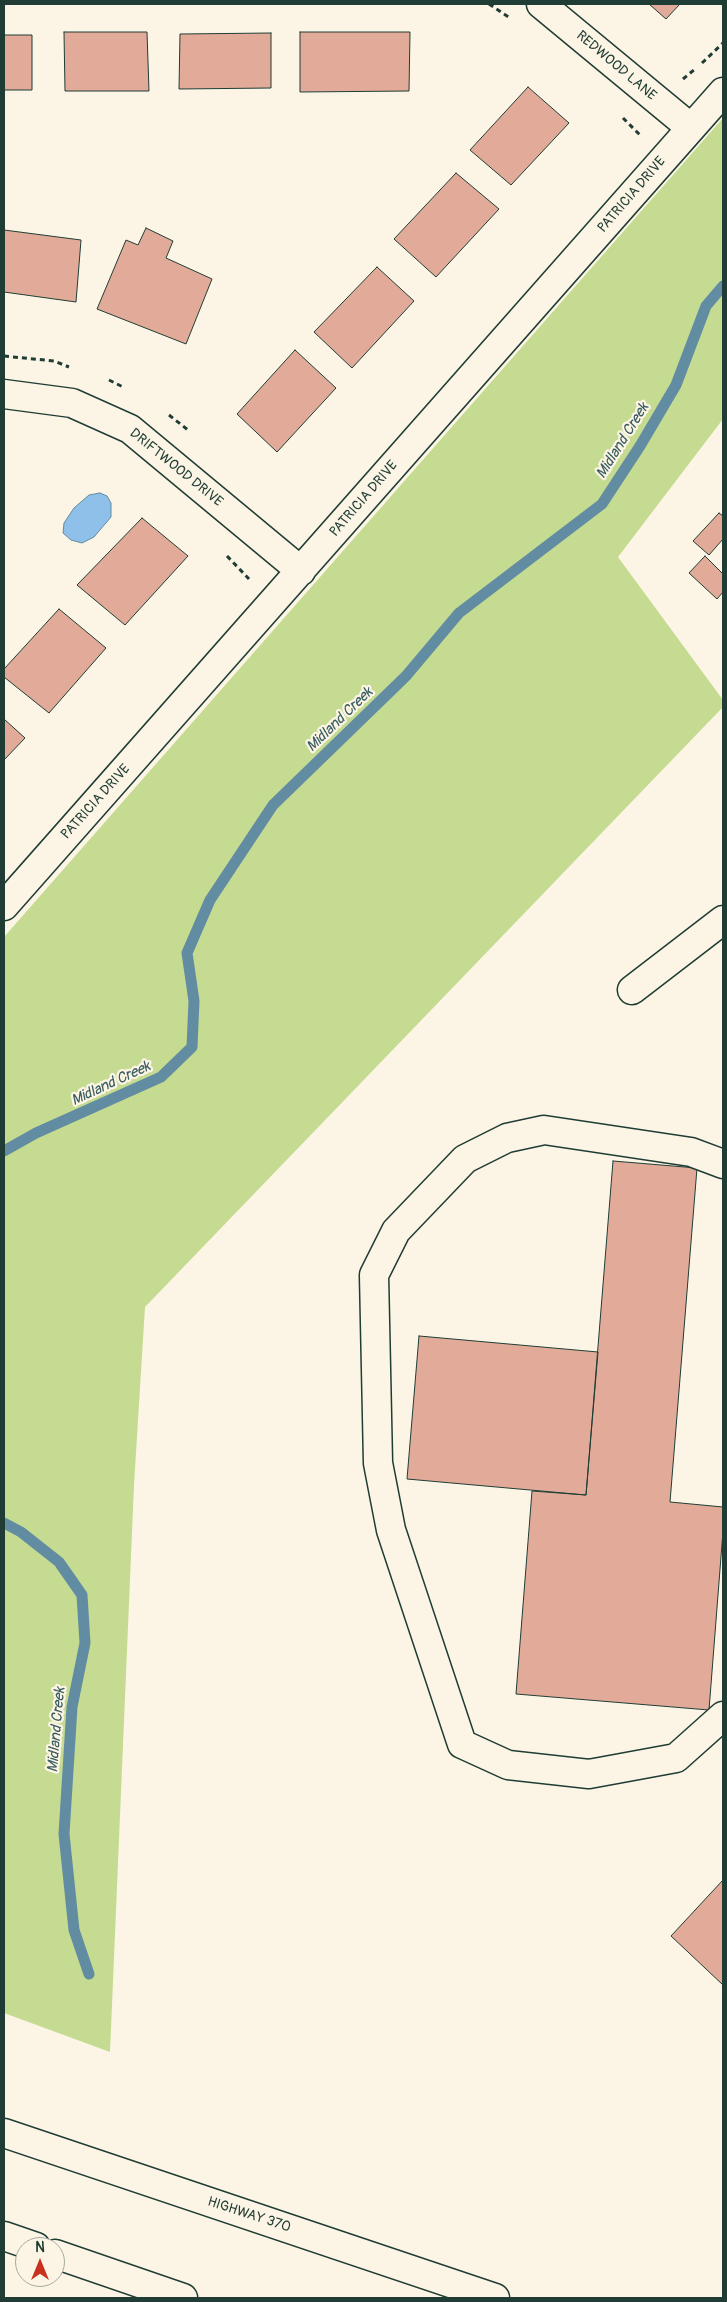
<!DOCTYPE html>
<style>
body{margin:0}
#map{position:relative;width:727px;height:2302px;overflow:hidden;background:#fcf5e5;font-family:Pangolin,sans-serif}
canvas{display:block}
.frame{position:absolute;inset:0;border:5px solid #1f3d34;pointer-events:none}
.north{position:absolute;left:15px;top:2237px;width:50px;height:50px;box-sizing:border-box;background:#fcf5e5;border:1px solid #a4ab9e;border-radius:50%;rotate:0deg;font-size:14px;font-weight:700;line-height:20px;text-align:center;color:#1f3d34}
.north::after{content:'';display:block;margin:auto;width:18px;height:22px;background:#c8321e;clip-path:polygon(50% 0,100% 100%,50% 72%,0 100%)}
</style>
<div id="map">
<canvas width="727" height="2302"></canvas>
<div class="frame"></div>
<div class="north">N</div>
</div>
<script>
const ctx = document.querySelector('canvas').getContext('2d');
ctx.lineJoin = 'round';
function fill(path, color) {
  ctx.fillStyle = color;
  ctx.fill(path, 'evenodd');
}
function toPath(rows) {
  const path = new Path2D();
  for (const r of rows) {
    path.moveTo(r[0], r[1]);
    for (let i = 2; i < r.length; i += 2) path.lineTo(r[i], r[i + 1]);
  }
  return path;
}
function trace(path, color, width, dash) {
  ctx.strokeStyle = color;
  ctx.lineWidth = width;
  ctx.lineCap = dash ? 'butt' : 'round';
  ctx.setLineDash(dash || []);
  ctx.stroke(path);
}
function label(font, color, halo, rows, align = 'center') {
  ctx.font = font + ' Pangolin,sans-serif';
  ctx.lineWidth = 4.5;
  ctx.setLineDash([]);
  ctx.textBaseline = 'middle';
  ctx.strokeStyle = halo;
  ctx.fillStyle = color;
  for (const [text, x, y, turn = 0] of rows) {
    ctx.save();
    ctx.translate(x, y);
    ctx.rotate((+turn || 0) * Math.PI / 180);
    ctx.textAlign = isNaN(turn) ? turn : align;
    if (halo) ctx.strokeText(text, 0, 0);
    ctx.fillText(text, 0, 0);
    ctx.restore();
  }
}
fill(toPath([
 [723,118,723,419,618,557,723,700,723,707,145,1307,134,1485,110,2052,4,2013,4,937]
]), '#c5db91');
const water = toPath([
 [100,493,107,496,111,503,111,517,94,537,82,543,71,540,63,533,64,523,74,508,89,495,100,493]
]);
fill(water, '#8fc0ea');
trace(water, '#628ca1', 1);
trace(toPath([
 [4,1151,36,1133,161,1077,192,1047,194,1001,187,953,210,900,273,805,406,676,459,613,602,504,640,446,676,385,706,306,723,286],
 [4,1523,21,1532,59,1562,82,1595,85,1643,72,1707,64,1834,74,1930,89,1974]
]), '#628ca1', 11);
const building = toPath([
 [649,4,680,4,666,19,649,4],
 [64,32,147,32,149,91,65,91,64,32],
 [300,32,410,32,409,91,300,92,300,32],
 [271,33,271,88,179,89,180,34,271,33],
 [4,35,32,35,32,90,4,90,4,35],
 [528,87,569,123,511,185,470,150,528,87],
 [456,173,499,209,436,277,394,239,456,173],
 [146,228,173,241,166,258,212,279,186,344,97,309,126,240,138,245,146,228],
 [4,230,81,240,76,302,4,292,4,230],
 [377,267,414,301,352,368,314,332,377,267],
 [295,350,336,388,277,452,237,414,295,350],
 [719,513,723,516,723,539,709,555,693,541,719,513],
 [142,518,188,556,125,625,77,585,142,518],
 [705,556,723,574,723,592,717,599,689,573,705,556],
 [59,609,106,648,49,713,4,677,4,669,59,609],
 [4,719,25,738,4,760,4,719],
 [613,1161,697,1168,670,1502,723,1507,723,1531,709,1710,516,1694,532,1491,586,1495,613,1161],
 [419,1336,598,1352,586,1495,407,1479,419,1336],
 [723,1880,723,1985,671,1936,723,1880]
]);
fill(building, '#e2ab99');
trace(building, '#1f3d34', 1);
const minor = toPath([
 [541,4,691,128],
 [4,394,72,403,130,429,301,571],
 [4,906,723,92],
 [632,990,723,920],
 [723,1164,691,1152,544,1130,507,1138,465,1159,396,1231,374,1275,378,1463,391,1530,462,1744,508,1765,589,1774,676,1758,723,1716]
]);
const highway = toPath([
 [4,2133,495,2298],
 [4,2236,36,2247],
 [55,2254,183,2298]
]);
trace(minor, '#1f3d34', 31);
trace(highway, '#1f3d34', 31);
trace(toPath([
 [489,4,510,18],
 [702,63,723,43],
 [683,79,695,69],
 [623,118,640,135],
 [4,356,54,361,69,367],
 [109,380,123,387],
 [169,415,188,430],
 [227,556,249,579]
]), '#1f3d34', 3, [5, 4]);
trace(minor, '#fcf5e5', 28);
trace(highway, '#fcf5e5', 28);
label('14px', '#1f3d34', '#fcf5e5', [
 ["REDWOOD LANE",616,66,40],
 ["PATRICIA DRIVE",632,195,-49],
 ["DRIFTWOOD DRIVE",176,468,39],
 ["PATRICIA DRIVE",364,499,-49],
 ["PATRICIA DRIVE",96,802,-48],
 ["HIGHWAY 370",249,2215,18]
]);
label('italic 15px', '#3b5e62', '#fcf5e5', [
 ["Midland Creek",623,441,-58],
 ["Midland Creek",340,720,-44],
 ["Midland Creek",111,1084,-25],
 ["Midland Creek",57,1730,-85]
]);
</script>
